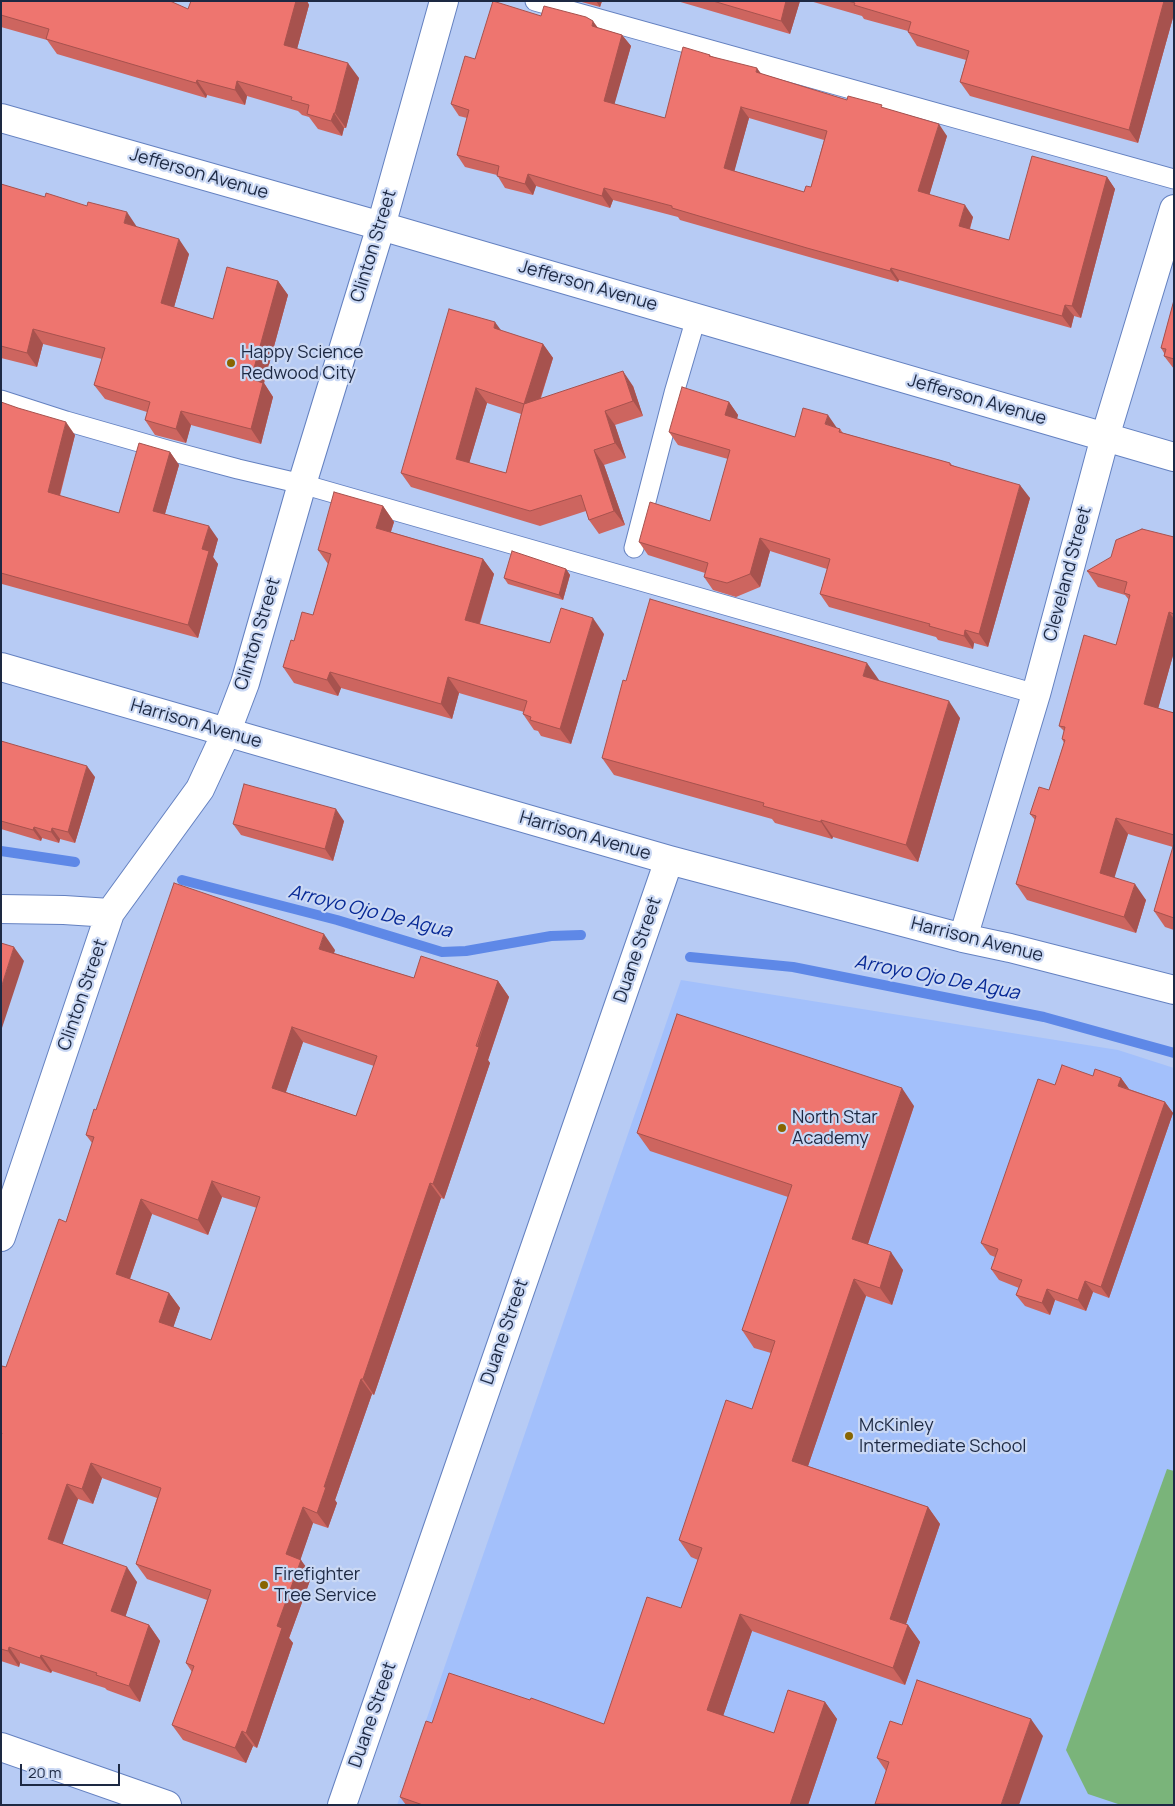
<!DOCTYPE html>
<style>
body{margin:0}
#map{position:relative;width:1175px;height:1806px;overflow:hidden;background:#b7cbf4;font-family:Manrope,sans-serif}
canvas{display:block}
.frame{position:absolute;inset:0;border:2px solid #1d2943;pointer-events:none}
.scale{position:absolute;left:20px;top:1764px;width:100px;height:22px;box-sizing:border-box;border:2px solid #1d2943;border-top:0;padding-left:6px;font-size:15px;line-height:18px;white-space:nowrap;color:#1d2943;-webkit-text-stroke:4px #cad8f4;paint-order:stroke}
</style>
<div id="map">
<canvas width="1175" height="1806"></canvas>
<div class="frame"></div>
<div class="scale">20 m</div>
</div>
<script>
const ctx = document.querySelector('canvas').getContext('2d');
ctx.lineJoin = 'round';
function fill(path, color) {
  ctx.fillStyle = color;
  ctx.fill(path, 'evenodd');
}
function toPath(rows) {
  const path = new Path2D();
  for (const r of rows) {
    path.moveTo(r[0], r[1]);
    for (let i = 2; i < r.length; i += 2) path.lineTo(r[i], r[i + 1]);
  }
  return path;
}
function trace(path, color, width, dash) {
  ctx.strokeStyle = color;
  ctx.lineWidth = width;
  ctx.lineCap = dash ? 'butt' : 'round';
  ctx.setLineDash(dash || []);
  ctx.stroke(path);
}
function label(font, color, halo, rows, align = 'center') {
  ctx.font = font + ' Manrope,sans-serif';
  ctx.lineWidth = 4.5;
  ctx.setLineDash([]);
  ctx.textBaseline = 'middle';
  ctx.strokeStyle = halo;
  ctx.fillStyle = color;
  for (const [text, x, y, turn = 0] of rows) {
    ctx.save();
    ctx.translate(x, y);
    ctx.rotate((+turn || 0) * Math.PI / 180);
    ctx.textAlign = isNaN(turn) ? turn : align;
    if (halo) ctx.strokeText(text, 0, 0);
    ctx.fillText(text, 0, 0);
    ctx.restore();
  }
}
fill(toPath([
 [681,980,1118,1050,1174,1068,1174,1805,397,1805]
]), '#a3c0fb');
fill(toPath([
 [1167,1469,1174,1471,1174,1805,1121,1805,1088,1794,1066,1750]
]), '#7ab47a');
trace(toPath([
 [1,851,75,862],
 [182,880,337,920,442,952,466,951,551,936,581,935],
 [690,957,793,967,1044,1017,1174,1053]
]), '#5e88e7', 10);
const service = toPath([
 [535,1,1174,179],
 [1,400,66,421,167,450,238,469,302,484,1036,694],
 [634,548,674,393,696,318]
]);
const minor = toPath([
 [1,667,669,860,963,938,1010,948,1174,990],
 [1,909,64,910,110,913],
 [963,938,1036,694,1105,437,1174,209],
 [1,1237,110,913,200,789,226,733,245,683,302,484,381,226,444,1],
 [1,1747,167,1805],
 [342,1805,669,860]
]);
const secondary = toPath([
 [1,118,381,226,1174,457]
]);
trace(service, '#6481c0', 21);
trace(minor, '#6481c0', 30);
trace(secondary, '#6481c0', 30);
trace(service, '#fff', 19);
trace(minor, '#fff', 28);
trace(secondary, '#fff', 28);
fill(toPath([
 [1,1,188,9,191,1,307,1,309,5,297,49,359,78,346,128,344,128,342,136,318,129,309,117,302,115,298,111,247,96,245,105,207,95,206,98,57,54,47,40,1,27],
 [578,1,602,1,600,7],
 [677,1,800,1,790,34],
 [810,1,1174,1,1174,14,1138,143,970,96,960,82,966,60,917,46,908,32,908,31,864,19,862,16],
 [541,16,599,28,622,35,631,46,614,104,665,118,710,55,711,56,762,74,847,100,884,108,947,136,929,195,973,217,970,229,1009,240,1107,177,1115,189,1081,318,1074,316,1071,328,899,280,898,282,816,259,680,220,678,217,613,200,610,208,536,186,533,195,505,188,497,175,465,167,457,155,467,118,459,116,451,104,475,59],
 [749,118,824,140,811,187,804,192,734,171],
 [1,184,137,227,189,254,174,307,213,319,278,281,288,295,264,383,273,397,261,444,191,425,186,443,155,435,145,420,147,412,105,399,94,385,102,359,43,344,37,367,1,358],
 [1174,300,1174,369,1164,356,1164,353,1161,348],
 [501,331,543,344,553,358,541,398,633,386,643,416,615,425,626,458,604,465,625,525,599,534,589,520,586,511,540,526,411,487,401,473],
 [487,403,521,414,506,473,469,463],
 [1,402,75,435,60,496,119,513,170,452,179,465,165,514,218,539,213,557,218,564,198,638,2,584],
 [729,402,738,415,737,419,795,437,837,428,840,429,843,433,950,463,952,465,1030,498,988,647,974,643,973,649,938,640,936,637,829,607,820,594,827,569,770,551,760,587,736,597,713,590,704,577,705,573,648,555,639,542,710,521,728,459,678,445,669,432],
 [383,506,394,522,391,532,483,559,494,574,480,624,550,643,604,634,571,744,541,736,538,731,534,730,523,714,524,712,459,693,452,719,341,688,338,696,294,683,283,667,294,641,313,615,328,564,318,550],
 [1174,537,1174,652,1158,708,1174,713,1174,930,1165,927,1154,911,1173,847,1128,834,1114,877,1146,900,1136,933,1027,900,1016,884,1035,820,1030,814,1049,790,1064,743,1062,739,1064,731,1059,726,1116,645,1129,600,1125,595,1098,587,1087,571],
 [566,569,570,575,563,600,508,584,504,578],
 [879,680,879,681,960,718,918,862,833,837,832,839,775,823,772,819,614,775,602,758,626,681],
 [1,741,95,777,75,843,60,839,59,843,42,838,41,841,1,829],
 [344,821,333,861,241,835,233,824],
 [335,950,334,953,414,978,498,981,509,997,488,1060,490,1063,463,1143,444,1199,441,1198,374,1395,372,1394,335,1500,337,1503,328,1528,313,1523,300,1560,312,1575,289,1638,293,1643,257,1748,253,1746,246,1763,183,1740,172,1725,192,1672,186,1663,207,1600,147,1579,136,1564,157,1498,102,1478,93,1504,78,1499,62,1544,137,1582,125,1617,149,1625,160,1641,140,1702,107,1690,105,1688,52,1671,51,1673,20,1663,19,1667,1,1661,1,1369,6,1367,66,1222,92,1143,86,1135,96,1110],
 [303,1042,374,1066,356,1116,286,1092],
 [222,1197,257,1208,211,1340,173,1327,180,1308,169,1293,130,1279,152,1214,208,1235],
 [1121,1078,1129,1089,1165,1102,1173,1113,1109,1298,1093,1292,1086,1311,1055,1300,1050,1315,1025,1306,1016,1295,1019,1288,999,1280,991,1269,995,1257,990,1255,981,1243,1055,1085],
 [914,1106,868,1244,903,1270,892,1305,866,1296,808,1466,928,1507,940,1524,906,1624,908,1625,920,1642,905,1685,752,1631,723,1716,774,1733,825,1702,837,1719,808,1805,406,1805,400,1797,432,1723,530,1700,604,1724,681,1608,698,1560,691,1557,679,1540,752,1409,771,1353,754,1348,742,1330,788,1197,650,1151,637,1133],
 [902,1725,1043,1736,886,1771,877,1758]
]), '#cd655f');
fill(toPath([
 [296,1,307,1,309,5,294,60,284,45],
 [596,1,602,1,600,7],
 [786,1,800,1,790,34,781,21],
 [1164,1,1174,1,1174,14,1138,143,1129,130],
 [593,21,601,32,592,26],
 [622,35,631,46,612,113,604,101],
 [348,63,359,78,346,128,335,113],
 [757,68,765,79,756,72],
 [197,80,207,95,206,98,196,83],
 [237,81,247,96,245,105,235,90],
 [741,107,749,118,732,180,724,168],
 [334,113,344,128,342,136,331,121],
 [939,124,947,136,927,203,918,191],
 [528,174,536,186,533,195,525,184],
 [1107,177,1115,189,1081,318,1072,306],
 [604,188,613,200,610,208,602,196],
 [965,205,973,217,967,237,959,226],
 [127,212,137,227,124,223],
 [179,239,189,254,171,318,161,303],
 [891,268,899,280,898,282,890,271],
 [278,281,288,295,264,383,273,397,261,444,251,429,251,379],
 [1065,305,1074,316,1071,328,1062,316],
 [495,322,506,337,494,328],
 [33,329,43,344,37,367,27,353],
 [543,344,553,358,534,418,524,404],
 [623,371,633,386,643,416,633,401],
 [476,388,487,403,466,474,456,459],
 [729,402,738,415,734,429,725,415],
 [181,411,191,425,186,443,176,429],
 [605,411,615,425,626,458,615,443],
 [828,415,837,428,825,424],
 [66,422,75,435,57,505,48,492],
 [594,450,604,465,625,525,614,511],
 [170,452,179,465,162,524,153,511],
 [1020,485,1030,498,988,647,979,634],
 [383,506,394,522,387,543,376,528],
 [209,526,218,539,213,557,218,564,198,638,188,625,202,549],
 [760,538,770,551,760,587,750,574],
 [483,559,494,574,476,635,465,620],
 [566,569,570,575,563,600,559,595],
 [1169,612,1174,619,1174,652,1155,720,1144,704],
 [593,618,604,634,571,744,560,729],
 [965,630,974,643,973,649,964,636],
 [867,663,879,680,875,693,863,676],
 [330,672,341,688,338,696,327,680],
 [448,677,459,693,452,719,441,704],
 [949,701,960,718,918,862,906,845],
 [87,766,95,777,75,843,68,832],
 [336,809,344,821,333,861,325,849],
 [1116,818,1128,834,1111,889,1100,873],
 [821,820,833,837,832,839,821,822],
 [34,827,42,838,41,841,33,830],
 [52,828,60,839,59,843,51,832],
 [1135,884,1146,900,1136,933,1124,917],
 [324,934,335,950,330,964,319,949],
 [14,947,24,961,1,1031,1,988],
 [498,981,509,997,488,1060,490,1063,444,1199,433,1184],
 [292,1027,303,1042,282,1103,272,1088],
 [1121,1078,1129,1089,1118,1086],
 [902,1088,914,1106,864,1256,852,1239],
 [1165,1102,1173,1113,1109,1298,1101,1287],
 [212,1181,222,1197,208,1235,198,1220],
 [430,1183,441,1198,374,1395,363,1379],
 [141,1199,152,1214,126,1290,116,1274],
 [891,1252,903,1270,892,1305,880,1288],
 [854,1279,866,1296,804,1478,792,1461],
 [1085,1281,1093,1292,1086,1311,1078,1300],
 [1047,1289,1055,1300,1050,1315,1042,1303],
 [169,1293,180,1308,170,1337,159,1322],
 [361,1379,372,1394,335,1500,337,1503,328,1528,317,1513,324,1487],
 [91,1463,102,1478,93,1504,82,1489],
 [67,1484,78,1499,59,1555,48,1539],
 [303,1507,313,1523,297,1570,286,1554],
 [928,1507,940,1524,902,1636,890,1619],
 [301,1560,312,1575,289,1638,293,1643,257,1748,246,1733,277,1626],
 [127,1567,137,1582,122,1627,111,1611],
 [740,1614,752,1631,719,1728,707,1710],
 [149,1625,160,1641,140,1702,129,1686],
 [908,1625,920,1642,905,1685,893,1668],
 [9,1647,20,1663,19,1667,8,1651],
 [41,1655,52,1671,51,1673,40,1658],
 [825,1702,837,1719,808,1805,790,1805],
 [1031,1719,1043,1736,1019,1805,1001,1805],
 [242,1731,253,1746,246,1763,235,1748]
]), '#a7524e');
const building = toPath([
 [1,1,170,1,188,9,191,1,296,1,284,45,348,63,335,113,334,113,331,121,307,114,309,105,291,100,292,97,237,81,235,90,197,80,196,83,46,39,49,29,1,15,1,1],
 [493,1,541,16,544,6,586,17,593,21,592,26,622,35,604,101,665,118,683,47,710,55,709,56,757,68,756,72,847,100,848,96,882,105,881,107,939,124,918,191,965,205,959,226,1009,240,1032,156,1107,177,1072,306,1065,305,1062,316,891,268,890,271,807,248,672,208,672,206,604,188,602,196,528,174,525,184,497,176,499,166,457,155,469,110,451,104,465,56,475,59,493,1],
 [741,107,827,131,811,187,806,186,804,192,724,168,741,107],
 [713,1,786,1,781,21,713,1],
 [848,1,1164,1,1129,130,960,82,969,51,908,32,911,22,854,5,855,3,848,1],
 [1,184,45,197,46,193,87,206,88,202,127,212,124,223,179,239,161,303,213,319,227,267,278,281,251,379,263,383,251,429,181,411,176,429,145,420,150,402,94,385,105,348,33,329,27,353,1,346,1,184],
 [1174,300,1174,359,1164,356,1166,349,1161,348,1174,300],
 [449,309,495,322,494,328,543,344,524,404,623,371,633,401,605,411,615,443,594,450,614,511,589,520,581,495,530,511,401,473,449,309],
 [476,388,524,404,506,473,456,459,476,388],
 [682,387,729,402,725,415,795,437,803,408,828,415,825,424,840,429,839,432,950,463,950,465,1020,485,979,634,965,630,964,636,929,626,930,624,820,594,830,559,760,538,750,574,727,583,704,577,708,563,639,542,650,502,710,521,730,450,669,432,682,387],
 [1,402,18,408,66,422,48,492,119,513,139,443,170,452,153,511,209,526,202,549,209,551,188,625,1,573,1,402],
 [334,492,383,506,376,528,483,559,465,620,550,643,561,608,593,618,560,729,530,720,531,717,523,714,527,701,448,677,441,704,330,672,327,680,283,667,291,640,294,641,302,612,313,615,331,554,318,550,334,492],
 [1142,529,1174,537,1174,614,1169,612,1144,704,1174,713,1174,835,1116,818,1100,873,1135,884,1124,917,1016,884,1036,816,1030,814,1039,787,1049,790,1065,740,1062,739,1065,727,1059,726,1084,635,1116,645,1130,595,1124,593,1127,582,1087,571,1111,557,1116,540,1142,529],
 [512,551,566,569,559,595,504,578,512,551],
 [650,599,867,663,863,676,949,701,906,845,821,820,821,822,763,806,764,803,602,758,623,680,626,681,650,599],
 [1,741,87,766,68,832,52,828,51,832,34,827,33,830,1,821,1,741],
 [244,784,336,809,325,849,233,824,244,784],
 [1174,843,1174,918,1154,911,1174,843],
 [174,883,324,934,319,949,414,978,421,956,498,981,476,1046,479,1047,452,1128,433,1184,430,1183,363,1379,361,1379,324,1487,326,1487,317,1513,303,1507,286,1554,301,1560,277,1626,282,1628,246,1733,242,1731,235,1748,172,1725,194,1666,186,1663,211,1590,136,1564,161,1488,91,1463,82,1489,67,1484,48,1539,127,1567,111,1611,149,1625,129,1686,96,1675,97,1673,41,1655,40,1658,9,1647,8,1651,1,1649,1,1436,2,1433,1,1432,1,1369,2,1366,6,1367,59,1219,66,1222,94,1137,86,1135,94,1109,96,1110,174,883],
 [292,1027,377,1056,356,1116,272,1088,292,1027],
 [212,1181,260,1197,211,1340,159,1322,169,1293,116,1274,141,1199,198,1220,212,1181],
 [1,943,14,947,1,988,1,943],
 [677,1014,902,1088,852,1239,891,1252,880,1288,854,1279,792,1461,928,1507,890,1619,908,1625,893,1668,740,1614,707,1710,774,1733,788,1690,825,1702,790,1805,423,1805,400,1797,426,1721,432,1723,449,1673,530,1700,531,1698,604,1724,647,1597,681,1608,702,1548,679,1540,726,1400,752,1409,775,1341,742,1330,792,1185,637,1133,677,1014],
 [1062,1065,1093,1076,1095,1069,1121,1078,1118,1086,1165,1102,1101,1287,1085,1281,1078,1300,1047,1289,1042,1303,1016,1295,1022,1280,991,1269,998,1249,981,1243,1038,1079,1055,1085,1062,1065],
 [917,1680,1031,1719,1001,1805,875,1804,889,1762,877,1758,890,1721,902,1725,917,1680]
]);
fill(building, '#ee756f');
trace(building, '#a7524e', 1);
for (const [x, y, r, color] of [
 [231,363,5,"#886501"],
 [782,1128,5,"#886501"],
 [849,1436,5,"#886501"],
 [264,1585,5,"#886501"]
]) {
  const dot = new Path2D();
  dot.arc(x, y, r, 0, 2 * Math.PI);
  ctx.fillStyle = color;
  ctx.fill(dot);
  trace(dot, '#cad8f4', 2);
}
label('18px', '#1d2943', '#cad8f4', [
 ["Jefferson Avenue",199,174,16],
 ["Clinton Street",374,246,-73],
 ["Jefferson Avenue",588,286,16],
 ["Jefferson Avenue",977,400,16],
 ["Cleveland Street",1068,574,-75],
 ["Clinton Street",258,634,-73],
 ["Harrison Avenue",196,724,16],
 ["Harrison Avenue",585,836,16],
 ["Harrison Avenue",977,940,14],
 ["Duane Street",638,950,-71],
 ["Clinton Street",83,995,-71],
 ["Duane Street",505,1332,-71],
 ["Duane Street",373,1715,-71]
]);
label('18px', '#1d2943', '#cad8f4', [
 ["Happy Science",241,353],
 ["Redwood City",241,374],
 ["North Star",792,1118],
 ["Academy",792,1139],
 ["McKinley",859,1426],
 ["Intermediate School",859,1447],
 ["Firefighter",274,1575],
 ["Tree Service",274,1596]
], 'left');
label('italic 19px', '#072996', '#cad8f4', [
 ["Arroyo Ojo De Agua",370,912,14],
 ["Arroyo Ojo De Agua",937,978,11]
]);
</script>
